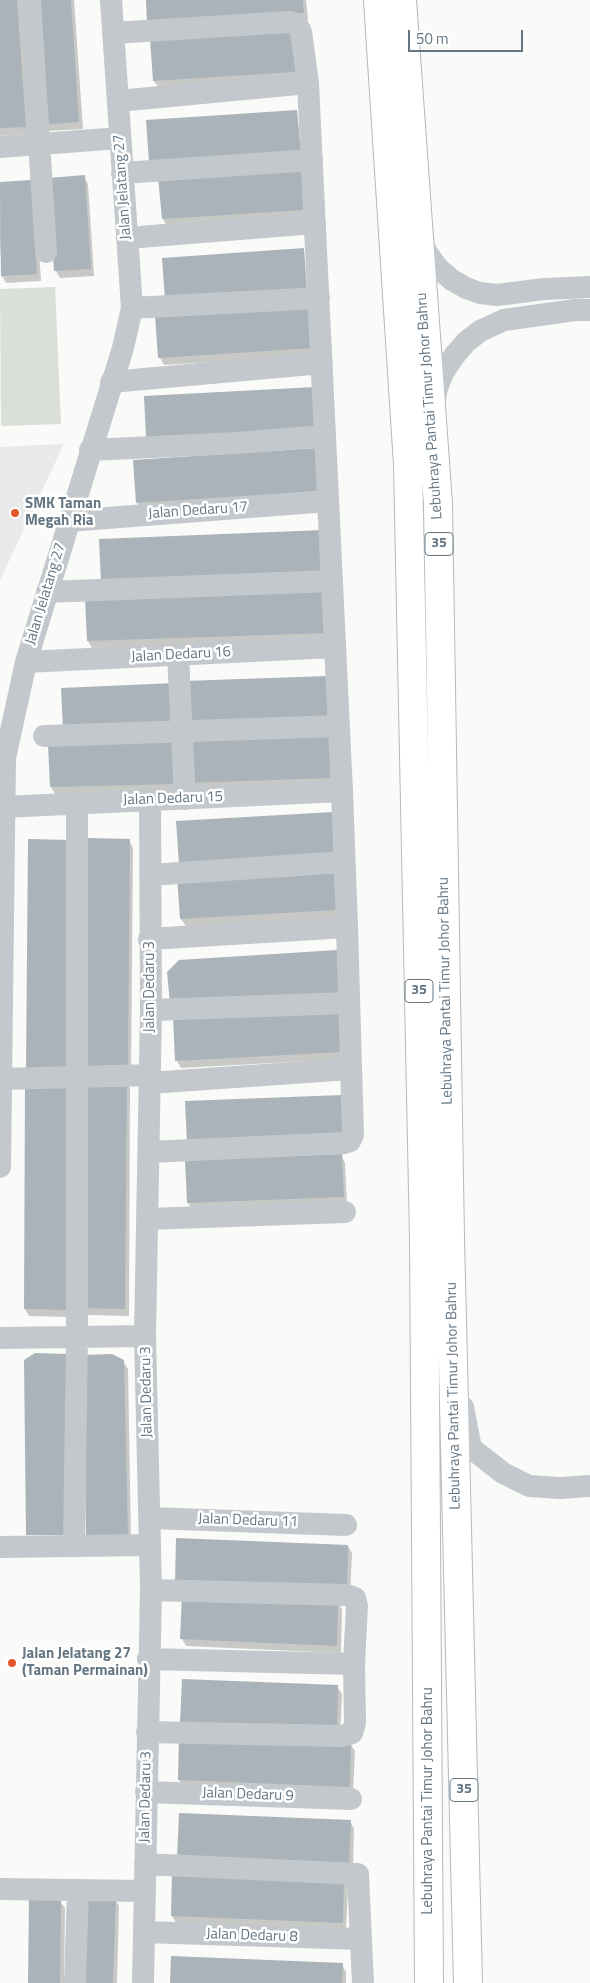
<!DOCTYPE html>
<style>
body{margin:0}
#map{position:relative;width:590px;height:1983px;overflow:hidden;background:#fafaf8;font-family:"Titillium Web",sans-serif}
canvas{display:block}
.scale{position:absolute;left:408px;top:30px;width:115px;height:22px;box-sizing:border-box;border:2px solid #657683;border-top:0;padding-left:6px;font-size:15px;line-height:18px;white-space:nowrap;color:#657683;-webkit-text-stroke:4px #fff;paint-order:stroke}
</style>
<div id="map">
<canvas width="590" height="1983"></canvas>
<div class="scale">50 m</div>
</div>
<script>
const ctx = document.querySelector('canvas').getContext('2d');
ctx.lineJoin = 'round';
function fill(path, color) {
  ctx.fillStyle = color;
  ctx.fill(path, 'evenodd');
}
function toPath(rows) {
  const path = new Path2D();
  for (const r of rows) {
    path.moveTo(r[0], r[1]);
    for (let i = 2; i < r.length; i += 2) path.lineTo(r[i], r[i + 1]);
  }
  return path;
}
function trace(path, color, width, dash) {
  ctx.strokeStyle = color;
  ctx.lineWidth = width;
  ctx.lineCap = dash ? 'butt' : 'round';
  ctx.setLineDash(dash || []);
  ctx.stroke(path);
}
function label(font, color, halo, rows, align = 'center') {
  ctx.font = font + ' "Titillium Web",sans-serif';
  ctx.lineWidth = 5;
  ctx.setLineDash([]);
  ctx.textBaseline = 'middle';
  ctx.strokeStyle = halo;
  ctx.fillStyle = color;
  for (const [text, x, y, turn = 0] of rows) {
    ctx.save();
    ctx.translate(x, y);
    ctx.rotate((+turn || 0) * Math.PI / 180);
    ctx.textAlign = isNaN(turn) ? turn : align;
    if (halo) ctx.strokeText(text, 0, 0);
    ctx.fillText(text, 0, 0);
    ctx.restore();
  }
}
fill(toPath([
 [64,444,0,580,0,447]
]), '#e8e9e9');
fill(toPath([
 [55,287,61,424,1,426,0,289]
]), '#dadfd7');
fill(toPath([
 [0,0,20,0,29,134,0,136],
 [36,0,74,0,83,129,48,131],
 [147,0,306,0,308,20],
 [292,31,299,79,159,88,154,81,151,40],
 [301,169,307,217,167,226,163,219],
 [84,177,88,184,94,276,60,278,56,271],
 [31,181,35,189,41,281,6,283,2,276,0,243,0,183],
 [311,307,319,356,164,365,160,358,157,317],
 [316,449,324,498,142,510,137,503],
 [326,591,332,640,92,648,88,641],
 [330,737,336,785,195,790,189,741],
 [176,742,182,791,55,794,51,787],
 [129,840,133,848,131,1075,91,1075],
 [334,869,341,917,186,926,181,919],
 [338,1010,345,1059,181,1068,177,1061],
 [126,1081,130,1088,129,1316,88,1315,84,1308],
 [67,1082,70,1317,29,1316,25,1309],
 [341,1155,345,1163,347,1204,192,1210,188,1203,186,1162],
 [123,1361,128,1369,131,1542,91,1543],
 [348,1546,352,1553,350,1597,180,1590],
 [338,1602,342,1609,341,1653,186,1646,182,1639],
 [337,1686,342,1694,340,1738,186,1731],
 [350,1743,355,1751,353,1794,183,1787,179,1780],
 [350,1821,354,1829,353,1872,183,1865],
 [344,1879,348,1886,346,1930,176,1923,172,1916],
 [115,1899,119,1906,117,1983,81,1983],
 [60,1901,65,1908,64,1983,29,1983],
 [342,1965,346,1972,346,1983,171,1983]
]), '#0003');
fill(toPath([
 [0,0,17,0,26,127,0,128],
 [34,0,71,0,79,122,43,125],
 [146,0,303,0,304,13,147,23],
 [293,30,296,72,153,81,150,39],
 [297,110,301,152,149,162,146,120],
 [301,167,304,210,162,219,158,177],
 [85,175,91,269,54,271,48,178],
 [31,180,37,274,1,276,0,182],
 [304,248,307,291,165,300,162,258],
 [312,306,315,348,158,358,155,316],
 [315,387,317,430,146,438,144,396],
 [317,448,320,491,136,503,133,460],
 [323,530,325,573,101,582,99,539],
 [327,590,329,633,87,641,85,598],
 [327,676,328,720,185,723,184,681],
 [175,683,177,726,63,730,61,688],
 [330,735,332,778,189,783,188,740],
 [177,741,179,784,50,787,48,744],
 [333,812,335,855,179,864,176,821],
 [87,838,130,839,128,1068,85,1068],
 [28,839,71,840,69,1069,26,1068],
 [334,867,337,910,180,919,177,876],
 [337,950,340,993,170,1003,167,972,179,960],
 [339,1009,342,1052,175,1061,173,1018],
 [84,1079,127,1080,125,1309,82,1308],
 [25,1080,68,1081,66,1310,24,1309],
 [342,1095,344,1138,187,1144,185,1101],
 [342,1154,344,1197,187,1203,185,1160],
 [35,1353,66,1354,68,1535,26,1535,24,1360],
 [112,1354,124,1360,128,1535,86,1536,83,1355],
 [176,1538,348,1545,347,1590,175,1583],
 [182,1594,338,1600,337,1646,180,1639],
 [182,1679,338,1685,337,1731,180,1724],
 [179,1735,351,1742,350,1787,178,1780],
 [179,1813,351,1820,349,1866,177,1858],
 [172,1871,344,1878,343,1923,171,1916],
 [82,1896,116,1898,113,1983,79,1983],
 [29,1899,61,1900,60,1983,28,1983],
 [171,1956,343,1963,342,1983,170,1983]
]), '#aab3b9');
const highway = toPath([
 [378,0,408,465,424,1239,429,1983],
 [402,0,438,504,450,1239,468,1983]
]);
trace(highway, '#b4b9bd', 30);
trace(toPath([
 [30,0,46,252],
 [113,33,289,22,297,24,301,32,308,83,342,791,347,927,353,1135,350,1141,344,1143,149,1152],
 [118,101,308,83],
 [0,147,120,138],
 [122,173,312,160],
 [420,237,427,253,438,268,452,280,466,288,480,293,497,295,544,289,590,287],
 [127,238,315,223],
 [132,308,319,298],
 [111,382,322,363],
 [434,403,437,388,443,373,454,356,466,342,480,331,504,320,575,310,590,310],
 [90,450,237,443,325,436],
 [68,521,328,501],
 [47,592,332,581],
 [178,655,185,799],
 [26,662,335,647],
 [44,736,339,726],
 [3,807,342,791],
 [150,875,344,862],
 [149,939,347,927],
 [151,1010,349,1003],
 [1,1079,149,1075],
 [149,1083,350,1069],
 [0,1167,5,758,26,662,123,348,132,308,111,0],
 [147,1219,345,1212],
 [0,1338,145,1336],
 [463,1407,471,1448,503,1473,529,1486,560,1488,590,1486],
 [150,1518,346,1525],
 [74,1545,77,1336,77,803],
 [0,1547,150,1545],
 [148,1659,354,1664],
 [147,1732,343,1736,352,1733,355,1723,354,1664,357,1606,355,1598,347,1595,151,1590],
 [146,1792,351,1799],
 [145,1864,358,1874,363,1983],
 [0,1889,144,1891],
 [144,1932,361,1939],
 [75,1983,78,1890],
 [143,1983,151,1590,145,1336,151,1010,150,800]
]), '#c3c8cc', 22);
trace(highway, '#fff', 28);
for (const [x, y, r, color] of [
 [15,513,5,"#e4572e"],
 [12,1663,5,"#e4572e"]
]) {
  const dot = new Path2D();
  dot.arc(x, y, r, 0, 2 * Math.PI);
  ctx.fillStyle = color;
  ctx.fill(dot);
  trace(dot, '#fff', 2);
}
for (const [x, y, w] of [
 [439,544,28],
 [419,991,28],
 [464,1790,28]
]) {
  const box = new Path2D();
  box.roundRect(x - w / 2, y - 11.5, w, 23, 4);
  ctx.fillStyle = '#fff';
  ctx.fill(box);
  trace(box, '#657683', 1);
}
label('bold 14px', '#657683', null, [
 ["35",439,544],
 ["35",419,991],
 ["35",464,1790]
]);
label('15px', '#657683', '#fff', [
 ["Jalan Jelatang 27",123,187,-94],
 ["Lebuhraya Pantai Timur Johor Bahru",430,406,-94],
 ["Jalan Dedaru 17",198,511,-4],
 ["Jalan Jelatang 27",46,594,-73],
 ["Jalan Dedaru 16",181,655,-3],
 ["Jalan Dedaru 15",173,799,-2],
 ["Jalan Dedaru 3",150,987,-90],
 ["Lebuhraya Pantai Timur Johor Bahru",446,991,-91],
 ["Jalan Dedaru 3",147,1392,-91],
 ["Lebuhraya Pantai Timur Johor Bahru",454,1396,-91],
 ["Jalan Dedaru 11",248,1521,2],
 ["Jalan Dedaru 9",248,1795,2],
 ["Jalan Dedaru 3",146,1797,-89],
 ["Lebuhraya Pantai Timur Johor Bahru",428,1801,-90],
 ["Jalan Dedaru 8",252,1936,2]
]);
label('bold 15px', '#657683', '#fff', [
 ["SMK Taman",25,504],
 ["Megah Ria",25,521],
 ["Jalan Jelatang 27",22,1654],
 ["(Taman Permainan)",22,1671]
], 'left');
</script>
